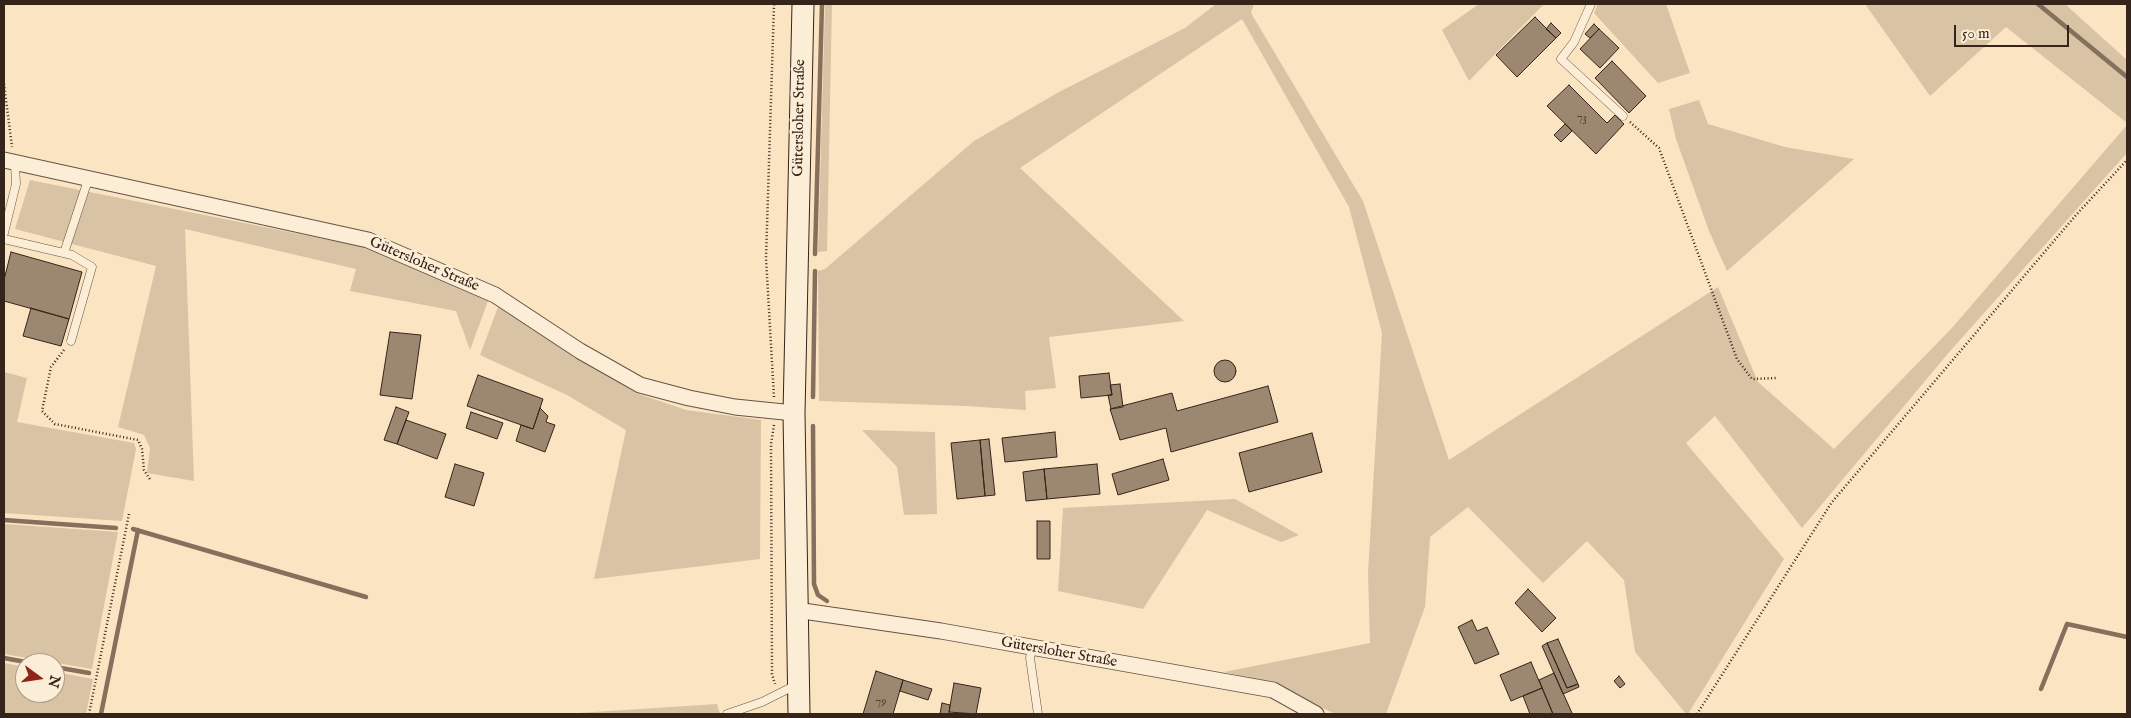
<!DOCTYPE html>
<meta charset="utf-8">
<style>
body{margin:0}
#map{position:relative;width:2131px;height:718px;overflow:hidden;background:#fbe4c2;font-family:"IM FELL English",serif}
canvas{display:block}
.frame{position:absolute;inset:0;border:5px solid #35241a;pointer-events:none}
.north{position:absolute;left:15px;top:653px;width:50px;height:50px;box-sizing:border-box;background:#fcedd7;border:1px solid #ac9d8b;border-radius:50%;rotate:104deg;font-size:14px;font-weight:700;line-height:20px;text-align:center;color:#35241a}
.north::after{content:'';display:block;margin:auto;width:18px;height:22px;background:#8f2418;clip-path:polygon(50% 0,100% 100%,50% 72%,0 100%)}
.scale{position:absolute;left:1954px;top:25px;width:115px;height:22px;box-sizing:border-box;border:2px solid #35241a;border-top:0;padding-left:6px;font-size:15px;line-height:18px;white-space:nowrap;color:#35241a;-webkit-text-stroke:4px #fcedd7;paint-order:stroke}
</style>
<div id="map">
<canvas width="2131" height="718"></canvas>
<div class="frame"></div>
<div class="north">N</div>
<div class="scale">50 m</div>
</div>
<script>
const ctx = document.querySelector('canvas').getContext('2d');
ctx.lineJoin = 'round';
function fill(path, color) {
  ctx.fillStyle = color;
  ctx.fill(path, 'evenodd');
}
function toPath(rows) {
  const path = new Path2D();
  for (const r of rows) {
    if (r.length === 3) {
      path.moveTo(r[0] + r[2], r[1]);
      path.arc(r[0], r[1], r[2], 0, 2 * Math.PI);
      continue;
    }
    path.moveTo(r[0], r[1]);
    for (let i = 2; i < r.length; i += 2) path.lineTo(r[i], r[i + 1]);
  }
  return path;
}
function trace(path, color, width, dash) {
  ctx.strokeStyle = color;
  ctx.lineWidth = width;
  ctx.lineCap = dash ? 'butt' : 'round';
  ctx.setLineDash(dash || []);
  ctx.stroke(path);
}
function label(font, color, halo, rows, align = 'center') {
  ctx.font = font + ' "IM FELL English",serif';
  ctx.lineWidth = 5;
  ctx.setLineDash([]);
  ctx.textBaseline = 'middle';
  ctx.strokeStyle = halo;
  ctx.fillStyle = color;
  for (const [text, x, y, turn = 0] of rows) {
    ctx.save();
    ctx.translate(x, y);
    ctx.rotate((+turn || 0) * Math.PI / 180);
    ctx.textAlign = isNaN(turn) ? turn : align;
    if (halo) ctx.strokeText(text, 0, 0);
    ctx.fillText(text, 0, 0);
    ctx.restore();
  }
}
fill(toPath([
 [825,4,832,4,827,251,818,252],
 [1216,4,1254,4,1251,13,1363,201,1449,460,1718,287,1758,382,1834,449,1951,329,2127,125,2127,153,1951,350,1802,528,1715,416,1686,443,1784,559,1688,714,1686,714,1635,652,1624,580,1587,541,1543,583,1468,507,1430,537,1425,607,1386,714,1335,714,1273,683,1224,672,1370,643,1368,573,1382,333,1349,207,1242,19,1020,168,1184,321,1049,337,1056,388,1025,391,1026,410,966,406,819,401,818,271,825,269,974,141,1059,92,1185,28],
 [1479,4,1544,4,1469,81,1442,30],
 [1598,4,1666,4,1690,73,1658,83,1594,13],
 [1865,4,2065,4,2127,60,2127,123,2006,27,1930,96],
 [1699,100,1708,124,1785,147,1854,159,1727,271,1709,231,1676,139,1669,109],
 [30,180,364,247,488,301,470,350,456,311,350,291,356,269,185,229,194,481,147,473,150,448,144,435,118,427,156,266,15,229],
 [498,307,636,393,686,410,761,420,760,559,594,579,626,430,567,395,480,355],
 [4,372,27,378,17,422,134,443,136,449,122,521,4,513],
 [862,430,935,432,937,514,904,515,897,467],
 [1235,499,1299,535,1281,542,1207,510,1143,609,1058,591,1063,508],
 [4,524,118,532,92,669,4,654],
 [4,663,25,667,25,693,55,693,55,672,93,679,86,714,4,714],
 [717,704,720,714,558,714,563,714]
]), '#d9c3a5');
trace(toPath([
 [2038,4,2127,77],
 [815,254,822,4],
 [813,397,815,271],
 [813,426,814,584,818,595,827,601],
 [4,520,116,528],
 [133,529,366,597],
 [4,658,31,663],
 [55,667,89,673],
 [2041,689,2067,624,2127,637],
 [101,714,138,530]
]), '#84705d', 4.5);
const building = toPath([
 [1535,17,1556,38,1517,77,1496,55,1535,17],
 [1551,23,1561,33,1556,38,1546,29,1551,23],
 [1594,24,1599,29,1590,38,1585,34,1594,24],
 [1599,29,1619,48,1600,68,1580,49,1599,29],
 [1612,61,1646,96,1629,113,1595,78,1612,61],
 [1569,85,1607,123,1615,115,1624,124,1596,154,1547,106,1569,85],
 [1565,124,1572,131,1561,142,1554,135,1565,124],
 [11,252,82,272,69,319,4,301,4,280,11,252],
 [31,308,69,319,61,346,23,336,31,308],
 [390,332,421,335,412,399,380,395,390,332],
 [1225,371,11],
 [1109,373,1112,395,1081,398,1079,376,1109,373],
 [478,375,543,399,533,429,467,406,478,375],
 [1120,384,1123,407,1111,409,1108,395,1112,395,1110,385,1120,384],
 [1268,386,1278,422,1171,452,1166,428,1120,440,1110,409,1172,393,1177,411,1268,386],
 [396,407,409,412,397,444,384,440,396,407],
 [540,408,548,416,546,422,555,425,545,452,516,441,521,425,533,429,540,408],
 [471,412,503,423,497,439,466,428,471,412],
 [406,420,446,434,437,459,397,444,406,420],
 [1055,432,1057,457,1005,462,1002,438,1055,432],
 [1312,433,1322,472,1249,492,1239,453,1312,433],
 [989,439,995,495,985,496,980,440,989,439],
 [980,440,985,496,957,499,951,443,980,440],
 [1163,459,1169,480,1118,495,1112,474,1163,459],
 [455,464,484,473,474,506,445,497,455,464],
 [1097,464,1100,494,1047,499,1044,469,1097,464],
 [1044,469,1047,499,1026,501,1023,472,1044,469],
 [1037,521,1050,521,1050,559,1037,559,1037,521],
 [1528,589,1556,618,1542,632,1515,603,1528,589],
 [1472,620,1477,631,1487,627,1499,654,1475,664,1458,627,1472,620],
 [1558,639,1578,684,1567,688,1547,643,1558,639],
 [1547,643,1567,688,1578,684,1579,687,1563,694,1542,646,1547,643],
 [1531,662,1542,688,1511,701,1500,675,1531,662],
 [876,671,903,680,893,714,863,714,876,671],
 [1554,673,1572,713,1569,714,1553,714,1539,680,1554,673],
 [1619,676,1625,684,1620,688,1614,681,1619,676],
 [903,680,932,689,928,700,900,691,903,680],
 [954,683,981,688,976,714,949,712,954,683],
 [1542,688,1553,714,1530,714,1523,696,1542,688],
 [942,703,950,705,949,714,940,714,942,703]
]);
fill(building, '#9c8871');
trace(building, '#35241a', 1);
const lane = toPath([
 [1591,4,1574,42,1561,59,1623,116],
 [4,233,16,184,15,164],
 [4,239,72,255,92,267,71,341],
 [64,253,88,180],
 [1032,648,1030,658,1038,714],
 [727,714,762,702,796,685]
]);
const street = toPath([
 [4,160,368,240,495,295,580,351,640,385,689,398,735,407,794,413],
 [796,610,941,631,1273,690,1316,714]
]);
const secondary = toPath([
 [799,714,794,413,803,4]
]);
trace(lane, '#665444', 9);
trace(street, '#665444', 17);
trace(secondary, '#35241a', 23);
trace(toPath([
 [4,84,12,147],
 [1630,122,1659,148,1737,359,1752,379,1777,378],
 [64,350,51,367,42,411,55,424,138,440,142,449,144,470,151,481],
 [774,397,766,258,774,4],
 [774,425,771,444,772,674,775,684],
 [89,714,129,514],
 [1697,714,1832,502,2076,215,2127,160]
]), '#35241a', 2.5, [1, 2.5]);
trace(lane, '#fcedd7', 8);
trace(street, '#fcedd7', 15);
trace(secondary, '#fcedd7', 21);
label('12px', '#4f3d30', null, [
 ["73",1582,119],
 ["79",881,703]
]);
label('15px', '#35241a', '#fcedd7', [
 ["Gütersloher Straße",800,118,-89],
 ["Gütersloher Straße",424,265,23],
 ["Gütersloher Straße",1059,653,10]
]);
</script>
